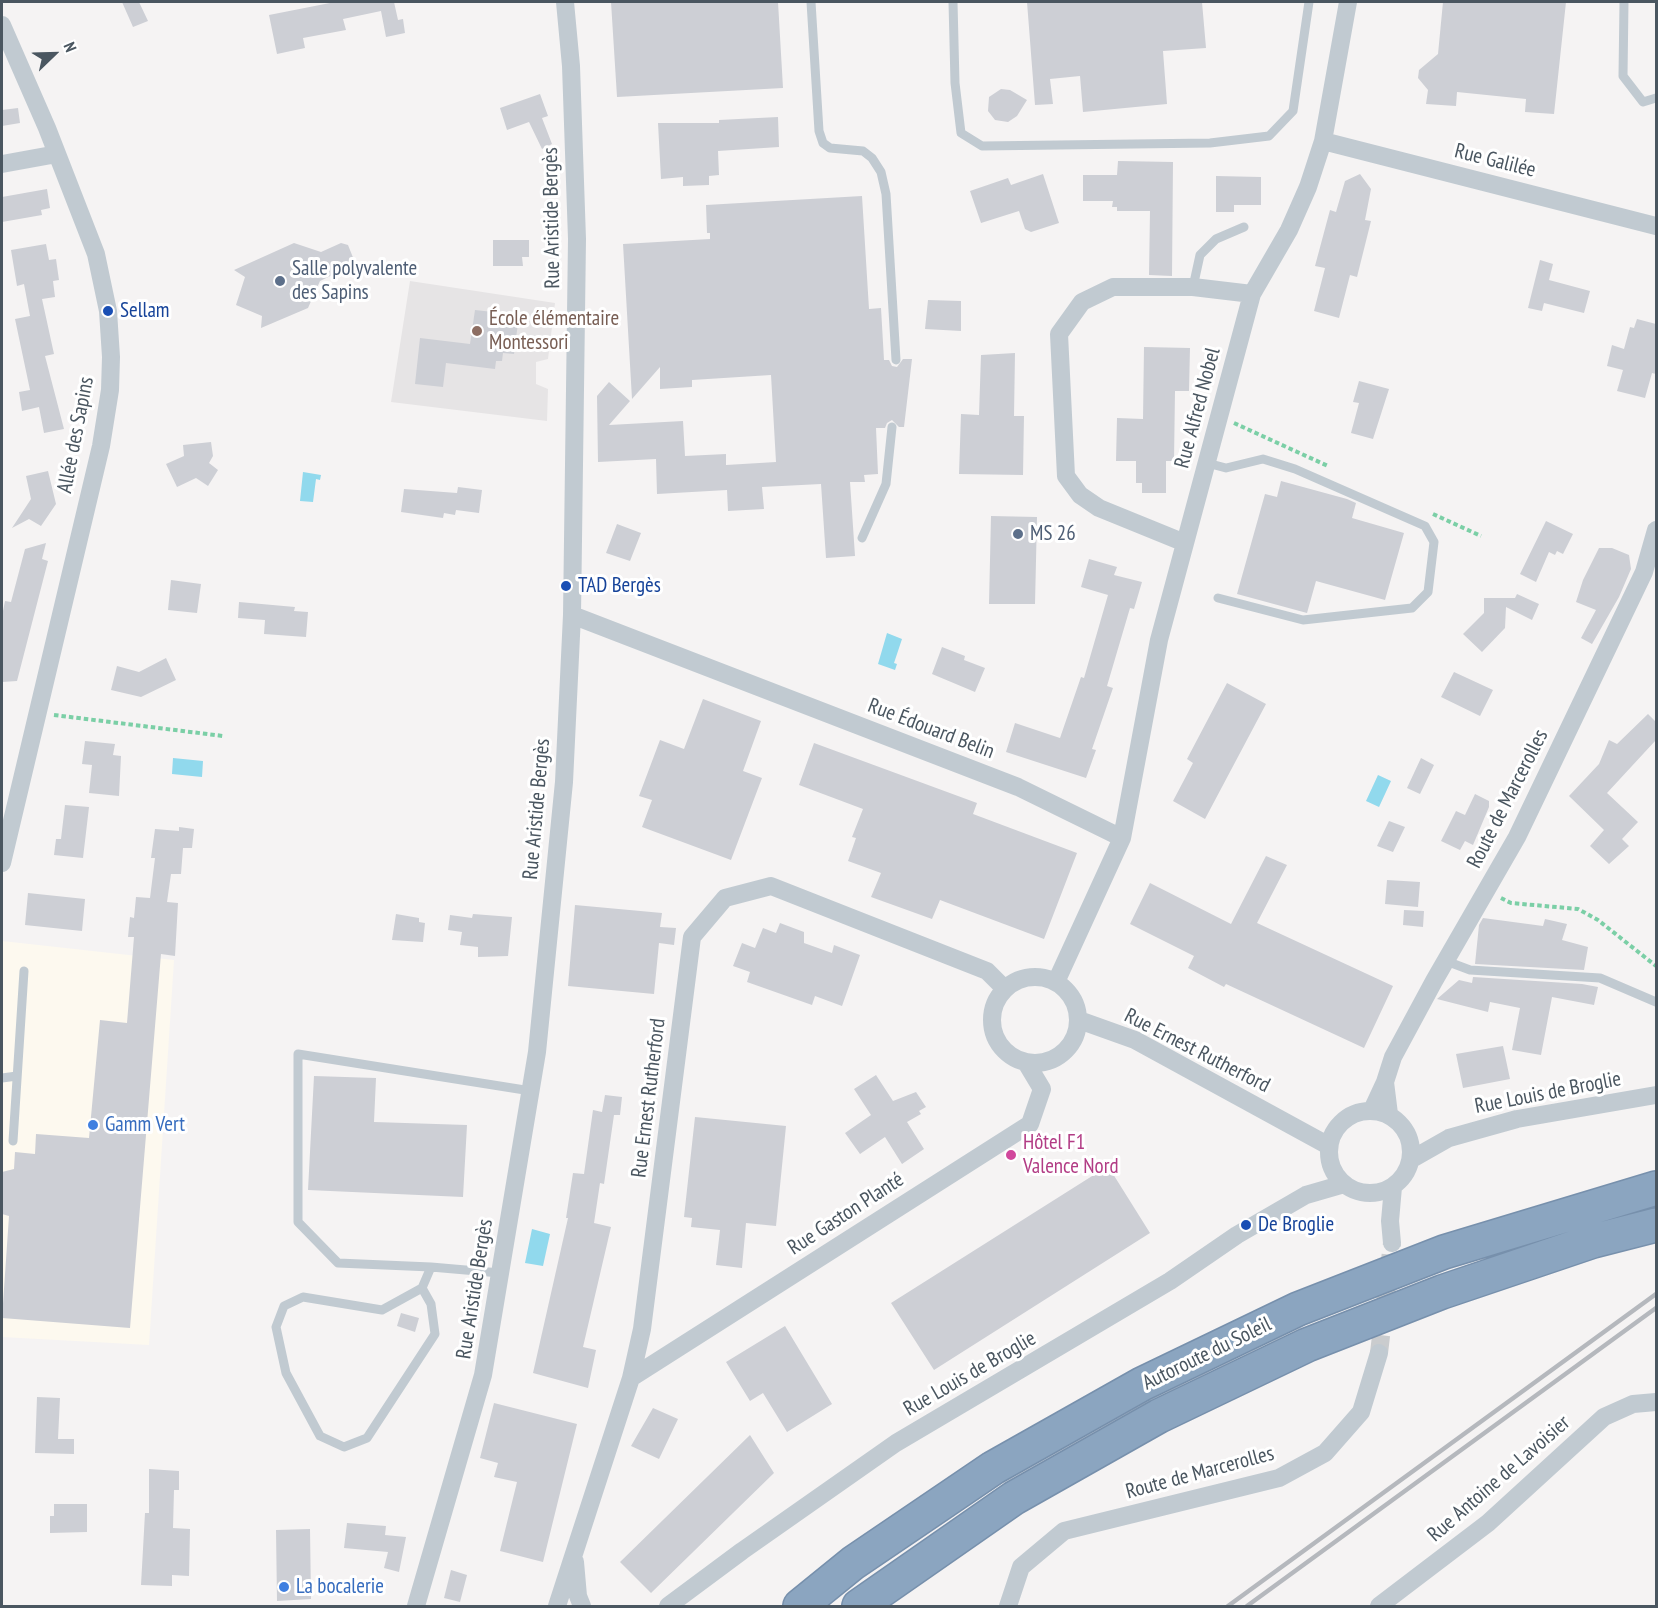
<!DOCTYPE html>
<meta charset="utf-8">
<style>
body{margin:0}
#map{position:relative;width:1658px;height:1608px;overflow:hidden;background:#f5f3f3;font-family:"PT Sans Narrow",sans-serif}
canvas{display:block}
.frame{position:absolute;inset:0;border:3px solid #4a5660;pointer-events:none}
.north{position:absolute;left:24px;top:24px;width:60px;height:60px;-webkit-text-stroke:4px #fff;paint-order:stroke;rotate:67deg;font-size:16px;font-weight:700;line-height:24px;text-align:center;color:#4a5660}
.north::after{content:'';display:block;margin:auto;width:21px;height:27px;background:#4a5660;clip-path:polygon(50% 0,100% 100%,50% 72%,0 100%)}
</style>
<div id="map">
<canvas width="1658" height="1608"></canvas>
<div class="frame"></div>
<div class="north">N</div>
</div>
<script>
const ctx = document.querySelector('canvas').getContext('2d');
ctx.lineJoin = 'round';
function fill(path, color) {
  ctx.fillStyle = color;
  ctx.fill(path, 'evenodd');
}
function toPath(rows) {
  const path = new Path2D();
  for (const r of rows) {
    if (r.length === 3) {
      path.moveTo(r[0] + r[2], r[1]);
      path.arc(r[0], r[1], r[2], 0, 2 * Math.PI);
      continue;
    }
    path.moveTo(r[0], r[1]);
    for (let i = 2; i < r.length; i += 2) path.lineTo(r[i], r[i + 1]);
  }
  return path;
}
function trace(path, color, width, dash) {
  ctx.strokeStyle = color;
  ctx.lineWidth = width;
  ctx.lineCap = dash ? 'butt' : 'round';
  ctx.setLineDash(dash || []);
  ctx.stroke(path);
}
function label(font, color, halo, rows, align = 'center') {
  ctx.font = font + ' "PT Sans Narrow",sans-serif';
  ctx.lineWidth = 6;
  ctx.setLineDash([]);
  ctx.textBaseline = 'middle';
  ctx.strokeStyle = halo;
  ctx.fillStyle = color;
  for (const [text, x, y, turn = 0] of rows) {
    ctx.save();
    ctx.translate(x, y);
    ctx.rotate((+turn || 0) * Math.PI / 180);
    ctx.textAlign = isNaN(turn) ? turn : align;
    if (halo) ctx.strokeText(text, 0, 0);
    ctx.fillText(text, 0, 0);
    ctx.restore();
  }
}
fill(toPath([
 [2,941,174,960,149,1345,2,1337]
]), '#fdf9ef');
fill(toPath([
 [410,281,555,303,548,359,536,362,536,384,548,389,547,421,391,402]
]), '#e6e4e5');
fill(toPath([
 [303,472,321,475,320,480,316,479,313,502,300,501],
 [887,633,902,639,894,663,897,664,895,670,878,664],
 [173,758,203,761,202,777,172,774],
 [1378,775,1391,781,1379,807,1366,801],
 [532,1229,550,1234,543,1266,525,1263]
]), '#91d9ed');
fill(toPath([
 [122,2,139,2,148,21,133,27],
 [335,2,394,2,398,20,403,19,405,33,386,37,381,11,343,19,346,30,303,38,305,48,277,54,269,15],
 [611,2,778,2,783,88,617,97],
 [1027,2,1202,2,1206,48,1163,51,1167,104,1083,112,1080,76,1050,79,1053,104,1035,105],
 [1443,2,1566,2,1554,114,1525,112,1526,99,1457,92,1456,106,1426,104,1428,90,1418,78,1419,70,1438,54],
 [1001,89,1010,90,1027,100,1017,116,1008,122,995,120,988,111,989,97],
 [540,94,548,116,542,118,552,144,542,149,529,122,507,130,500,108],
 [18,108,20,123,2,126,2,110],
 [778,117,779,147,718,151,719,175,709,176,709,185,683,186,683,177,661,179,658,123,719,123,719,120],
 [1118,161,1173,162,1172,276,1149,275,1150,211,1117,211,1117,207,1112,207,1113,201,1083,201,1083,175,1117,175],
 [1043,174,1059,223,1031,232,1025,229,1019,211,981,223,970,191,1008,178,1011,185],
 [1360,174,1371,189,1365,220,1371,221,1357,277,1350,275,1339,318,1314,311,1325,268,1315,266,1330,210,1336,212,1345,181],
 [1216,176,1261,177,1261,205,1234,205,1234,212,1216,212],
 [47,189,50,208,41,210,42,215,2,222,2,197],
 [862,196,869,309,881,308,884,360,889,360,892,366,897,367,903,359,912,359,904,427,899,427,892,420,887,423,885,428,876,428,878,474,864,475,865,482,850,482,855,556,826,558,821,484,762,487,764,509,728,511,727,490,657,494,656,459,598,462,597,396,609,382,630,401,609,425,683,421,685,456,726,454,726,465,776,462,771,375,692,380,692,387,660,389,660,367,632,399,623,244,710,239,710,233,707,233,706,205],
 [493,240,529,240,529,257,522,257,523,266,493,266],
 [294,243,321,252,341,243,348,245,354,260,351,266,320,281,308,308,261,328,262,316,236,305,245,277,234,270],
 [46,244,49,260,56,259,59,280,53,281,55,297,42,299,54,354,45,356,64,429,44,433,39,407,22,411,19,392,30,390,15,319,30,316,24,284,17,286,11,250],
 [1540,260,1553,264,1549,280,1590,291,1584,313,1544,303,1542,311,1528,308],
 [928,300,961,301,961,331,925,329],
 [475,310,519,315,514,354,503,353,502,361,496,361,495,369,446,363,443,387,415,384,420,338,470,344],
 [1637,319,1656,324,1656,374,1652,373,1645,398,1617,391,1623,370,1607,366,1612,345,1624,349,1630,327,1634,328],
 [1144,347,1190,348,1189,391,1175,391,1174,461,1166,461,1166,493,1142,493,1142,483,1136,483,1136,461,1116,461,1117,418,1143,419],
 [1015,353,1014,416,1024,416,1023,475,959,474,961,414,979,415,981,355],
 [1359,381,1389,389,1373,439,1351,433,1359,403,1353,402],
 [211,442,213,456,209,463,218,470,208,486,196,478,177,487,166,464,184,456,183,445],
 [48,471,56,504,41,526,29,519,12,528,31,499,26,476],
 [1281,481,1347,499,1356,503,1352,518,1404,533,1385,600,1316,581,1307,613,1237,594,1265,494,1277,497],
 [458,487,482,490,479,513,456,510,455,515,444,513,443,518,401,512,404,489,457,493],
 [991,516,1037,517,1035,604,989,604],
 [1546,521,1573,534,1563,554,1557,551,1555,555,1549,552,1536,582,1520,574],
 [617,524,641,533,630,561,606,553],
 [46,543,42,559,48,561,17,681,2,682,2,616,5,601,11,602,25,549],
 [1599,548,1612,548,1629,555,1631,569,1619,597,1592,644,1581,638,1596,610,1576,602,1583,580],
 [1089,559,1117,567,1114,575,1142,582,1134,609,1130,608,1107,686,1113,688,1092,749,1096,750,1086,778,1006,752,1015,723,1060,738,1081,677,1084,678,1108,595,1081,587],
 [171,580,201,584,197,613,168,610],
 [1517,594,1539,604,1532,620,1506,607,1505,628,1482,652,1463,634,1484,613,1484,598,1515,598],
 [239,602,295,607,294,611,308,612,306,637,264,634,265,620,238,618],
 [942,647,965,656,964,660,985,668,975,692,932,674],
 [166,658,176,680,141,697,111,690,117,666,139,672],
 [1454,672,1493,690,1480,716,1441,697],
 [1227,683,1266,704,1205,819,1173,801,1193,763,1187,759],
 [703,699,761,721,743,771,762,778,731,860,642,827,652,800,639,796,660,740,684,749],
 [1648,714,1656,722,1656,740,1607,793,1638,822,1622,839,1629,846,1609,864,1590,846,1604,830,1569,796,1599,764,1609,740,1617,744],
 [85,741,115,744,113,755,121,756,119,796,89,793,92,765,82,764],
 [814,743,977,803,973,814,1077,853,1044,939,940,900,932,919,871,897,881,873,848,861,856,838,852,837,863,809,799,785],
 [1421,758,1434,765,1420,794,1407,788],
 [1475,794,1489,801,1489,807,1473,845,1465,841,1460,850,1441,841,1456,811,1465,815],
 [65,805,89,807,83,858,54,855,56,839,61,839],
 [1389,821,1405,827,1393,852,1377,846],
 [179,827,194,829,192,848,183,848,181,874,171,874,167,902,178,903,175,956,161,954,130,1328,2,1318,9,1216,2,1214,2,1172,14,1169,15,1152,35,1154,36,1134,89,1138,100,1020,127,1023,134,937,128,937,130,917,134,918,136,897,150,898,155,858,151,858,155,829,179,831],
 [1266,856,1287,865,1257,923,1393,986,1364,1048,1226,984,1224,987,1188,968,1194,956,1130,924,1150,883,1231,924],
 [1387,880,1420,882,1418,907,1385,904],
 [28,893,85,899,82,931,25,925],
 [575,905,662,913,660,927,676,928,674,945,659,943,654,994,568,986],
 [1404,910,1424,911,1423,927,1403,925],
 [396,914,419,918,419,922,425,923,423,942,392,940],
 [473,914,512,917,508,956,478,957,478,947,460,945,462,932,448,930,450,915,472,918],
 [1483,918,1543,926,1545,919,1567,924,1562,940,1588,947,1584,970,1475,964,1479,925],
 [780,923,804,932,804,943,832,953,834,945,860,955,842,1006,815,996,812,1005,747,982,750,972,733,966,742,943,755,948,763,928,776,933],
 [1473,977,1582,984,1598,987,1594,1005,1552,997,1541,1055,1512,1050,1520,1008,1490,1002,1488,1012,1437,999,1459,980,1472,983],
 [1503,1046,1510,1079,1463,1088,1456,1054],
 [876,1075,893,1101,916,1092,926,1107,919,1111,921,1114,907,1122,924,1149,902,1164,885,1137,860,1154,845,1133,871,1115,854,1089],
 [314,1076,376,1078,374,1122,467,1125,463,1197,308,1190],
 [605,1095,622,1097,620,1115,614,1115,604,1184,600,1183,594,1223,611,1227,583,1347,596,1350,588,1388,533,1373,568,1218,566,1218,573,1173,584,1174,593,1110,602,1112],
 [695,1117,786,1126,776,1226,746,1223,742,1268,716,1265,720,1230,691,1227,692,1218,684,1217],
 [1108,1166,1150,1233,934,1370,891,1303],
 [401,1313,419,1318,415,1332,397,1326],
 [785,1326,832,1404,787,1432,763,1393,750,1401,726,1362],
 [37,1397,60,1398,58,1439,74,1439,74,1454,35,1453],
 [494,1403,577,1424,543,1562,500,1551,517,1482,494,1477,498,1463,480,1458],
 [653,1408,678,1419,659,1459,631,1446],
 [750,1435,774,1473,651,1593,620,1562],
 [149,1469,179,1471,179,1490,174,1490,173,1528,190,1529,189,1576,172,1575,172,1586,141,1585,145,1513,149,1513],
 [54,1504,87,1504,87,1532,50,1533,50,1516,54,1516],
 [347,1523,386,1526,385,1535,406,1537,399,1572,384,1568,388,1552,344,1548],
 [310,1529,311,1599,277,1601,276,1530],
 [451,1570,467,1575,460,1602,444,1598]
]), '#cdcfd5');
trace(toPath([
 [1379,1353,1392,1243]
]), '#caccce', 18, [18, 9]);
const motorway = toPath([
 [800,1606,853,1563,993,1468,1142,1384,1298,1309,1444,1252,1656,1188],
 [859,1606,1014,1498,1159,1416,1307,1345,1442,1292,1593,1241,1656,1225]
]);
trace(motorway, '#7790ac', 36);
trace(toPath([
 [1234,423,1328,466],
 [1433,514,1481,536],
 [54,715,223,736],
 [1501,898,1511,903,1578,909,1598,920,1656,966]
]), '#7bcfa6', 4, [4.5, 3]);
trace(toPath([
 [811,2,819,131,823,143,830,148,863,151,872,158,881,172,886,194,896,360],
 [953,2,955,83,961,133,982,146,1210,143,1269,136,1293,111,1309,2],
 [1624,2,1623,76,1643,102,1656,98],
 [1193,287,1200,255,1216,239,1244,227],
 [1207,463,1226,468,1263,459,1295,469,1425,526,1434,542,1428,592,1412,608,1303,620,1218,598],
 [862,538,886,484,892,427],
 [1446,961,1470,970,1600,978,1656,1002],
 [2,1078,17,1076],
 [13,1141,24,971],
 [500,1273,431,1267,338,1263,298,1222,298,1054,531,1091],
 [422,1288,431,1304,435,1334,367,1438,344,1447,320,1436,286,1373,276,1327,284,1306,303,1297,382,1310,422,1288,431,1267]
]), '#c1cad1', 9);
trace(toPath([
 [2,25,47,128,96,254,108,311,111,357,110,390,101,446,2,863],
 [1323,141,1656,226],
 [2,164,57,154],
 [1185,543,1099,508,1080,495,1066,476,1059,334,1082,302,1113,287,1193,287,1252,294],
 [572,615,1018,787,1122,838],
 [1035,1020,43],
 [1056,982,1122,838,1159,640,1252,294,1289,230,1308,187,1323,141,1348,2],
 [1079,1020,1135,1040,1329,1146],
 [1385,1082,1393,1057,1434,981,1517,837,1644,572,1656,530],
 [1372,1110,1385,1082,1389,1114],
 [1370,1152,41],
 [1412,1159,1449,1138,1517,1119,1656,1095],
 [1392,1243,1390,1221,1393,1187],
 [631,1378,1030,1124,1042,1089,1027,1064],
 [575,1562,578,1596,582,1606],
 [416,1606,483,1375,537,1052,564,782,572,615,577,239,571,66,565,2],
 [557,1606,631,1378,642,1329,692,937,725,898,771,886,987,971,1004,988],
 [668,1606,742,1551,896,1443,1170,1281,1237,1235,1306,1195,1344,1184],
 [1008,1606,1021,1567,1064,1531,1279,1478,1325,1453,1361,1412,1379,1353],
 [1379,1606,1488,1523,1604,1417,1633,1404,1656,1402]
]), '#c1cad1', 18);
trace(motorway, '#8ba5c0', 33);
trace(toPath([
 [1228,1606,1656,1294],
 [1247,1606,1656,1308]
]), '#b5b8bd', 4.5);
for (const [x, y, r, color] of [
 [280,281,6,"#5c6f8a"],
 [108,311,6,"#1a4fb4"],
 [477,331,6,"#8d6e63"],
 [1018,534,6,"#5c6f8a"],
 [566,586,6,"#1a4fb4"],
 [93,1125,6,"#3f7fe0"],
 [1011,1155,6,"#d1479c"],
 [1246,1225,6,"#1a4fb4"],
 [284,1587,6,"#3f7fe0"]
]) {
  const dot = new Path2D();
  dot.arc(x, y, r, 0, 2 * Math.PI);
  ctx.fillStyle = color;
  ctx.fill(dot);
  trace(dot, '#fff', 2);
}
label('21px', '#4a5660', '#fff', [
 ["Rue Galilée",1495,161,14],
 ["Rue Aristide Bergès",552,218,-91],
 ["Rue Alfred Nobel",1198,408,-75],
 ["Allée des Sapins",76,435,-79],
 ["Rue Édouard Belin",931,729,21],
 ["Route de Marcerolles",1508,799,-63],
 ["Rue Aristide Bergès",537,809,-85],
 ["Rue Ernest Rutherford",1197,1051,27],
 ["Rue Louis de Broglie",1548,1093,-11],
 ["Rue Ernest Rutherford",649,1098,-83],
 ["Rue Gaston Planté",846,1214,-33],
 ["Rue Aristide Bergès",475,1289,-81],
 ["Autoroute du Soleil",1207,1354,-26],
 ["Rue Louis de Broglie",970,1374,-30],
 ["Route de Marcerolles",1200,1473,-15],
 ["Rue Antoine de Lavoisier",1499,1479,-41]
]);
label('21px', '#4e5e75', '#fff', [
 ["Salle polyvalente",292,269],
 ["des Sapins",292,293],
 ["MS 26",1030,534]
], 'left');
label('21px', '#164399', '#fff', [
 ["Sellam",120,311],
 ["TAD Bergès",578,586],
 ["De Broglie",1258,1225]
], 'left');
label('21px', '#785e54', '#fff', [
 ["École élémentaire",489,319],
 ["Montessori",489,343]
], 'left');
label('21px', '#366cbe', '#fff', [
 ["Gamm Vert",105,1125],
 ["La bocalerie",296,1587]
], 'left');
label('21px', '#b23c85', '#fff', [
 ["Hôtel F1",1023,1143],
 ["Valence Nord",1023,1167]
], 'left');
</script>
